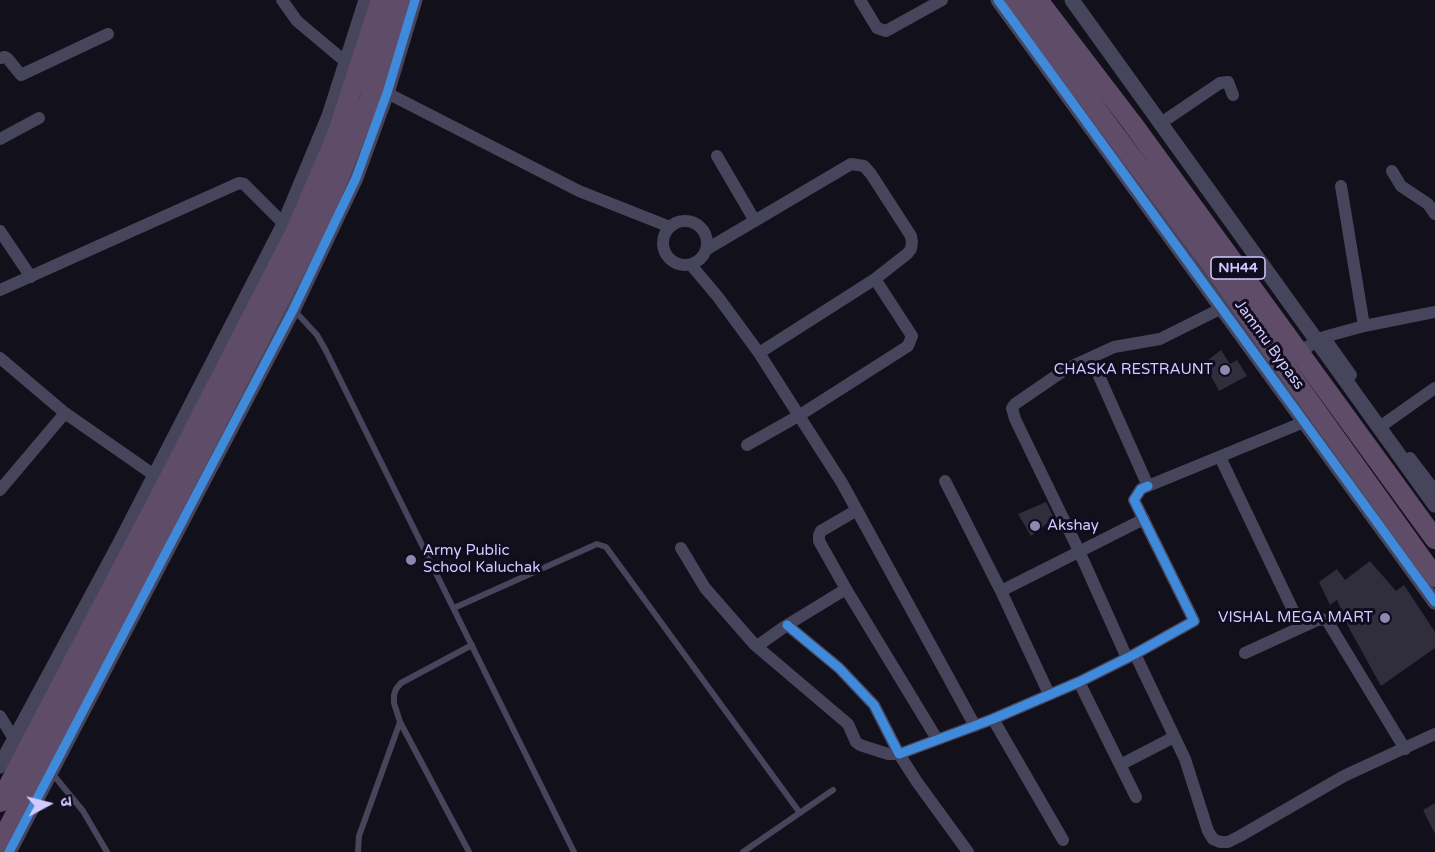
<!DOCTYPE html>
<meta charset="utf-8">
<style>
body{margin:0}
#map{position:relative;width:1435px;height:852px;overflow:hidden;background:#12101a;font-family:"Varela Round","Noto Sans Devanagari",sans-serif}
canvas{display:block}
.north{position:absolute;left:18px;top:774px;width:60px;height:60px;-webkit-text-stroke:4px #100c1e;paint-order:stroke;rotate:83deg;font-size:16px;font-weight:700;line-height:24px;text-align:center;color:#d1c9ff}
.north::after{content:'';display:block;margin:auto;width:21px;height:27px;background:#d1c9ff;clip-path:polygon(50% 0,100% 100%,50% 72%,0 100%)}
</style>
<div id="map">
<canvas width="1435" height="852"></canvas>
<div class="north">उ</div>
</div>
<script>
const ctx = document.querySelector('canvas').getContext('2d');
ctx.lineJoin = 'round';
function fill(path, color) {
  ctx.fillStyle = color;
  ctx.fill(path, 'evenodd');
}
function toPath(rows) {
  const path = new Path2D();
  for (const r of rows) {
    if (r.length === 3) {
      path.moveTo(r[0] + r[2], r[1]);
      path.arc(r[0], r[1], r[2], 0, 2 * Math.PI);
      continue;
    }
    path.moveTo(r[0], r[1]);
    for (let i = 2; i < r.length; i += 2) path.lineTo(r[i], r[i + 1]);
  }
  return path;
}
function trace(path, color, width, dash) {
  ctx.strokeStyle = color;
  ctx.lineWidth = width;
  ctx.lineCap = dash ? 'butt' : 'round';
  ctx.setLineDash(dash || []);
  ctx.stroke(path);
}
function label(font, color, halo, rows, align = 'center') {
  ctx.font = font + ' "Varela Round",sans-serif';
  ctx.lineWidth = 6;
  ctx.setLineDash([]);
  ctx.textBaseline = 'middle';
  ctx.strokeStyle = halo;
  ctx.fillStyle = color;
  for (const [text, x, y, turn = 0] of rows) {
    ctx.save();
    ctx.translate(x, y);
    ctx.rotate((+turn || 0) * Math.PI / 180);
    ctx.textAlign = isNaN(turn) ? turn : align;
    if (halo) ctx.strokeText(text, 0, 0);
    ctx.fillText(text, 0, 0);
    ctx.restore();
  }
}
fill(toPath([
 [1221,350,1230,364,1237,360,1247,376,1219,391,1204,363],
 [1046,502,1054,518,1031,536,1018,514],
 [1370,561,1396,591,1404,585,1435,632,1435,648,1381,686,1349,628,1337,600,1330,605,1319,582,1337,569,1345,580],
 [1435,803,1435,834,1423,810]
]), '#302d3d');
trace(toPath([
 [294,310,317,335,325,349,574,852],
 [454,608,597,544,606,547,800,813],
 [51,772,83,811,107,852],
 [358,852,359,836,400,722],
 [469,852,400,722,394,703,394,695,396,689,401,683,472,645],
 [743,852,833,790]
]), '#46455b', 6);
trace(toPath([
 [282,0,297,21,347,63],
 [860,0,877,28,886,31,942,0],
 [0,58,5,57,8,59,21,75,108,34],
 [387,93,579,191,670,227],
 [1161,123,1220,83,1228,82,1233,95],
 [0,139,39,118],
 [717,156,755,221],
 [1392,171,1401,186,1428,204,1435,214],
 [1341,186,1364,326],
 [685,243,22],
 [0,231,31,277],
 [707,249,851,164,864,166,871,174,911,236,912,242,911,249,907,254,875,279,759,353],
 [691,265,718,297,759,353,842,483,975,726],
 [0,290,239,183,244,184,284,224],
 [1324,337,1351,375],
 [1299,352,1324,337,1364,326,1435,312],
 [0,358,65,413,154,475],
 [1091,358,1148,486,1304,422],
 [1384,424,1435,388],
 [747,445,800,415,908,346,912,336,875,279],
 [1220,457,1301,627],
 [1410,458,1435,491],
 [945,481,1001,591,1049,694],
 [0,490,65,413],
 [857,510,821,531,819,535,819,541,846,589,937,739],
 [681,548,705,588,755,645,760,644,787,625,846,589],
 [1001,591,1144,519],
 [787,625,839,668,874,705,899,754,993,719,1079,682,1135,654,1194,621,1134,500,1141,489,1148,486],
 [755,645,848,724,856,742,860,745,888,754,899,754,917,782,968,852],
 [1245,653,1315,621,1322,619,1328,622,1405,749],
 [1135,654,1185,759,1208,831,1213,839,1220,842,1228,842,1240,836,1344,776,1435,734],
 [1127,658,1079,551,1015,419,1012,408,1015,404,1066,369,1114,347,1160,339,1222,308],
 [1079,682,1136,797],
 [0,716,14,739],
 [993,719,1063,840],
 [1120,765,1174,737]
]), '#46455b', 12);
trace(toPath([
 [998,0,1435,602],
 [1072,0,1435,505],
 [0,766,119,545,284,224,329,116,366,0],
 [9,852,293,310,356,178,387,93,415,0]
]), '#46455b', 15);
trace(toPath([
 [1015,0,1209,261,1435,577],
 [1038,0,1132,123,1435,539],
 [0,802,167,483,295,233,337,135,381,0],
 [0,844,314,233,332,194,369,102,400,0]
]), '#5e4c68', 20);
trace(toPath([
 [998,0,1435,602],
 [787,625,839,668,874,705,899,754,993,719,1079,682,1135,654,1194,621,1134,500,1141,489,1148,486],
 [9,852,293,310,356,178,387,93,415,0]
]), '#408adc', 9);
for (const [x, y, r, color] of [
 [1225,370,6,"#8e88af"],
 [1035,526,6,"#8e88af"],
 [411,560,6,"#8e88af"],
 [1385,618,6,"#8e88af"]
]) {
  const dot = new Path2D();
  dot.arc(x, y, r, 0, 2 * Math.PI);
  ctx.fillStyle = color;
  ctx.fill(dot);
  trace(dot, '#100c1e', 2);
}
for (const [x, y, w] of [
 [1238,268,54]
]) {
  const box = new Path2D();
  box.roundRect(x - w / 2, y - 11, w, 22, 4.5);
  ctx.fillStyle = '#100c1e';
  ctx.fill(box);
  trace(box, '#d1c9ff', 1.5);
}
label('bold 14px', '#d1c9ff', null, [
 ["NH44",1238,268]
]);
label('15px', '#d1c9ff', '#100c1e', [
 ["Jammu Bypass",1269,345,54]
]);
label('15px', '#d1c9ff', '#100c1e', [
 ["CHASKA RESTRAUNT",1213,370],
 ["Akshay",1047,526,"left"],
 ["Army Public",423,551,"left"],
 ["School Kaluchak",423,568,"left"],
 ["VISHAL MEGA MART",1373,618]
], 'right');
</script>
